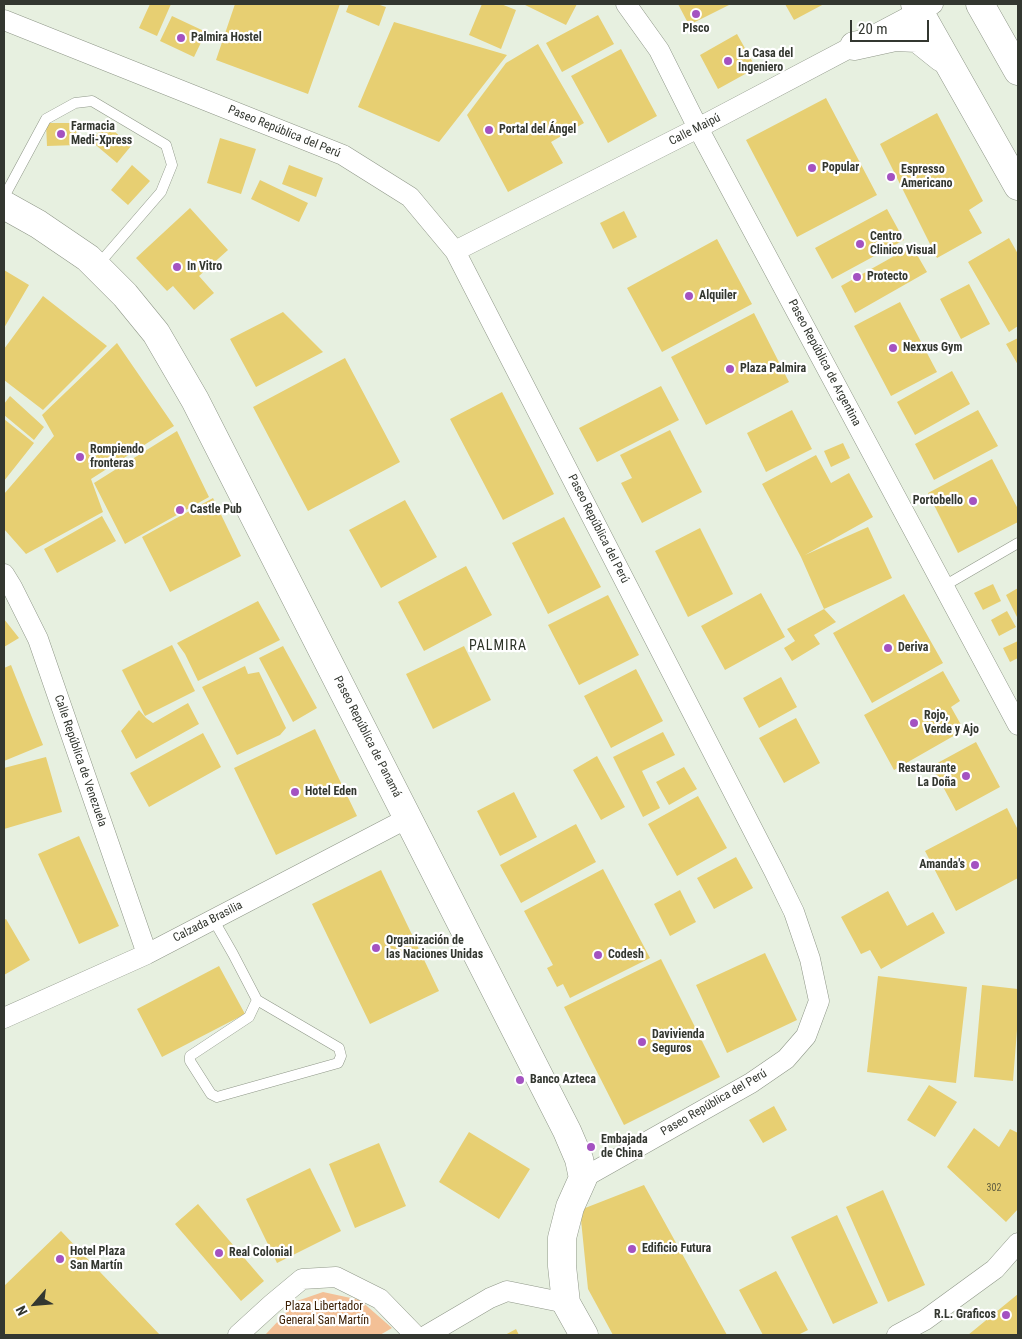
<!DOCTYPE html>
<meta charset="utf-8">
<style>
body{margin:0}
#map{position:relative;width:1022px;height:1339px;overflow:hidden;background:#e7f0e0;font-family:"Roboto Condensed",sans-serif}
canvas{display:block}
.frame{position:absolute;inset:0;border:5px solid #333730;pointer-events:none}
.north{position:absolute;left:10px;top:1279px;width:50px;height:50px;-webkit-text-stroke:4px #fff;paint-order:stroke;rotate:243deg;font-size:14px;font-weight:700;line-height:20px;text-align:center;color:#333730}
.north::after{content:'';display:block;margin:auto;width:18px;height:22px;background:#333730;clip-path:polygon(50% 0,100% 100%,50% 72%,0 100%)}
.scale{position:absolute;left:850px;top:20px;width:79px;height:22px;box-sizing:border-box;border:2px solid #333730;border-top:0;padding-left:6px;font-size:15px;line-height:18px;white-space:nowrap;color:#333730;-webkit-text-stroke:4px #fff;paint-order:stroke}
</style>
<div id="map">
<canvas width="1022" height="1339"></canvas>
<div class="frame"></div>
<div class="north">N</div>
<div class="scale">20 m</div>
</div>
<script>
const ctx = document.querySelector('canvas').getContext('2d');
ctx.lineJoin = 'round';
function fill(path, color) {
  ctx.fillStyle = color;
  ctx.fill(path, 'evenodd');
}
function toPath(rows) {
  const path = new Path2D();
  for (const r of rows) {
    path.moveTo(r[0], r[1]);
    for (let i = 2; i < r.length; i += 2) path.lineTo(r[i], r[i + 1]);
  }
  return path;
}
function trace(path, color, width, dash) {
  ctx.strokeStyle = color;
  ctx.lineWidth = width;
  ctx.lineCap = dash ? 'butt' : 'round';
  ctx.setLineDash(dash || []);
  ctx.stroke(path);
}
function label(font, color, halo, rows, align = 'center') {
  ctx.font = font + ' "Roboto Condensed",sans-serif';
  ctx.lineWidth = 4.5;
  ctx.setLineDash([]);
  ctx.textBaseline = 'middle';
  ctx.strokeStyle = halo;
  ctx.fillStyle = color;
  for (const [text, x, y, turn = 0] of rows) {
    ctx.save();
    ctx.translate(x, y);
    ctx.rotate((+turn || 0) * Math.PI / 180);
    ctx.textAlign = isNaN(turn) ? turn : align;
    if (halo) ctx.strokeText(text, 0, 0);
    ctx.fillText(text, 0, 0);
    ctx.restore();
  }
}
fill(toPath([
 [323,1292,360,1300,392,1328,380,1335,265,1335,297,1301]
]), '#f3c096');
fill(toPath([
 [150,4,171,4,157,36,139,28],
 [235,4,340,4,308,94,216,60],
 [349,4,377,4,386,7,379,26,346,12],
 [482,4,501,4,516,10,501,49,469,35],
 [523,4,577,4,566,25],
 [678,4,731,4,689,25],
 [785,4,824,4,794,20],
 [598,15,614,44,562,72,546,43],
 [172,16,206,32,194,57,160,41],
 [394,22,507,55,439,142,358,107],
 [737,34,756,68,718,89,700,55],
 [538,44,584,123,551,142,563,163,508,192,467,115,506,63],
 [621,49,657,116,608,143,571,76],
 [826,98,877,195,797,237,746,140],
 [937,113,983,201,969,210,982,233,937,258,880,144],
 [46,123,76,123,77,145,47,146],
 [106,124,131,146,117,163,91,141],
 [220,138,256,149,241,194,207,183],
 [132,165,150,181,128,205,111,190],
 [289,165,323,178,316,197,282,184],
 [260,180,308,203,299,222,251,199],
 [190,208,228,250,199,276,214,293,194,310,173,286,167,291,136,258],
 [887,209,904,240,832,279,815,248],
 [624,211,637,237,613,249,600,223],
 [1009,238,1018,254,1018,326,1009,332,968,262],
 [717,239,752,304,662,352,627,288],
 [912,246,927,272,855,313,841,286],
 [4,270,29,285,4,328],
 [969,284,990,324,961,339,940,299],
 [43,296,107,346,43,410,4,380,4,349],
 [900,302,937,372,891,396,854,326],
 [283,312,323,352,256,387,230,339],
 [754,313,789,382,706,425,671,357],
 [1018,338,1018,365,1006,344],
 [117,343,174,426,91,479,103,512,26,554,4,529,4,494,54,436,42,415],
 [345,358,400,462,308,511,253,407],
 [952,371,970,404,915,435,897,402],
 [661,386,679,420,597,462,579,428],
 [502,392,554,494,503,520,450,419],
 [10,396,44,427,34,440,4,415,4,404],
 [792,410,812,449,766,472,747,433],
 [978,410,998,446,934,480,915,444],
 [4,419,34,443,4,481],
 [670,430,702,492,642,523,621,483,632,478,620,455],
 [177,431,209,497,125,544,94,483],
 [843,443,850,458,831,467,824,451],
 [816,455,831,483,849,473,873,517,805,555,868,527,892,578,824,609,801,557,762,484],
 [992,459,1018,509,1018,522,958,553,928,493],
 [213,498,241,556,170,592,142,537],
 [405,500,437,557,381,588,349,530],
 [102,516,116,541,57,573,44,549],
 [564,517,601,587,548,614,512,543],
 [700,528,733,594,688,617,655,551],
 [466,566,492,615,424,651,398,602],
 [993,584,1001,601,983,610,974,593],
 [1018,588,1018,619,1006,595],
 [761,593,785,637,725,670,701,626],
 [904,594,943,663,872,703,833,633],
 [608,595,639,655,579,685,548,625],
 [258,601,280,640,198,681,185,654,177,643],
 [824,609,836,622,814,635,820,644,792,661,784,648,795,641,787,629],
 [1007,611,1016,627,999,636,991,620],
 [4,619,19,638,4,647],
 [1018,641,1018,658,1010,662,1003,648],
 [172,645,195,691,145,716,122,670],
 [283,646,317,708,293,722,259,658],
 [464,646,491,700,433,729,406,674],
 [11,665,43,745,4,761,4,668],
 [245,666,248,674,259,672,286,728,280,735,237,755,202,687],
 [636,669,663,721,611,748,584,696],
 [943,671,960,701,951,707,964,730,894,770,864,715],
 [781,677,797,707,759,728,743,698],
 [188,703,199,724,136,759,121,731,139,710,146,718,153,723],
 [796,718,820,763,784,783,759,738],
 [315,729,357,816,276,855,234,768],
 [663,732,675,755,642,771,660,808,643,817,613,757],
 [203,733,221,767,149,807,130,773],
 [976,742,1000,787,956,811,932,766],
 [597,756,625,807,601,820,573,770],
 [46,757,62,812,4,829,4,768],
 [684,767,697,789,669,805,656,782],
 [514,792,537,837,500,856,477,811],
 [698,796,727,848,677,876,648,824],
 [1007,808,1018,830,1018,878,956,911,925,851],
 [576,824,596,862,521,903,500,865],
 [79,836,119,926,79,944,38,854],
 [736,857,753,888,714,909,697,878],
 [603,869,650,958,570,998,563,984,557,987,547,968,553,965,524,911],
 [381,870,439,991,370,1024,312,904],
 [680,890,696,922,670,936,654,904],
 [888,891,907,926,933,912,945,933,881,969,870,950,861,954,841,917],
 [6,919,30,960,4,975,4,920],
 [765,953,797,1020,727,1053,696,985],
 [661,959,720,1077,624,1125,564,1007],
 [219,966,245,1014,162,1057,137,1009],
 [878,976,967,987,956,1083,867,1072],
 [982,985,1018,989,1018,1017,1013,1081,974,1077],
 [929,1085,957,1102,935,1137,907,1120],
 [774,1106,787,1130,763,1143,749,1120],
 [974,1128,999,1147,1010,1129,1018,1133,1018,1209,1006,1222,947,1167],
 [469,1132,530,1169,499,1219,439,1182],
 [379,1143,406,1206,355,1228,329,1164],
 [310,1168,341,1231,277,1263,246,1199],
 [644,1185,727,1335,613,1335,588,1289,580,1210],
 [883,1190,925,1285,888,1302,846,1207],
 [198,1204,264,1281,241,1301,175,1224],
 [837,1215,878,1303,833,1324,791,1237],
 [61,1231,160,1335,4,1335,4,1286],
 [776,1271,808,1330,798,1335,763,1335,739,1290],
 [1018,1294,1018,1335,968,1335],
 [516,1329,519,1335,505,1335]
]), '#e7cf72');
const lane = toPath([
 [4,197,46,119,75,103,92,101,166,145,172,165,161,192,97,266],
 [944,586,1018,543],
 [213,919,233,954,257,1000,339,1048,341,1056,338,1063,217,1097,211,1094,190,1061,190,1056,249,1017,257,1000]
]);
const street = toPath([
 [626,4,659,50,698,128,1018,725],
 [4,20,343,155,410,197,455,251,774,871,794,912,810,959,819,1001,806,1036,786,1059,751,1083,583,1178],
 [455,251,698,128,933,4],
 [4,574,12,587,38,639,147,954],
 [4,1018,147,954,408,818],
 [238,1335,272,1304,302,1279,336,1277,380,1299,415,1335],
 [427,1335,490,1298,507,1291,566,1303],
 [897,1335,925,1320,995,1269,1018,1243]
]);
const secondary = toPath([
 [915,4,1018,186],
 [980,4,1018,71],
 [854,46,895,37,917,38,942,58],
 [4,205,38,224,88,258,125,295,156,333,195,400,567,1131,579,1159,583,1178,570,1207,562,1238,562,1266,566,1303,584,1335]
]);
trace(lane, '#8f9788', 11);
trace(street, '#8f9788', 21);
trace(secondary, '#8f9788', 29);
trace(lane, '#fff', 10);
trace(street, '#fff', 20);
trace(secondary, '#fff', 28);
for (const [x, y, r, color] of [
 [696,14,5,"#a452c1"],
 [181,38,5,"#a452c1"],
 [728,61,5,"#a452c1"],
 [489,130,5,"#a452c1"],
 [61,134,5,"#a452c1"],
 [812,168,5,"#a452c1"],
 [891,177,5,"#a452c1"],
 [860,244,5,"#a452c1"],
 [177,267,5,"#a452c1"],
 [857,277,5,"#a452c1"],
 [689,296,5,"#a452c1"],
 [893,348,5,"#a452c1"],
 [730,369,5,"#a452c1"],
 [80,457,5,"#a452c1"],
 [973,501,5,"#a452c1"],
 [180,510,5,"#a452c1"],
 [888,648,5,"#a452c1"],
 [914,723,5,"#a452c1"],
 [966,776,5,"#a452c1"],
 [295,792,5,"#a452c1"],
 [975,865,5,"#a452c1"],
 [376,948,5,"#a452c1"],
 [598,955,5,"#a452c1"],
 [642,1042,5,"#a452c1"],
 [520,1080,5,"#a452c1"],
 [591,1147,5,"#a452c1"],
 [632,1249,5,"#a452c1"],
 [219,1253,5,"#a452c1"],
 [60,1259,5,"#a452c1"],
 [1006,1315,5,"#a452c1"]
]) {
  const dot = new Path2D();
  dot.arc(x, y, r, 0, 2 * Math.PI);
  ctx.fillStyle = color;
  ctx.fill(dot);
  trace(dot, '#fff', 2);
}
label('10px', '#605d40', null, [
 ["302",994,1188]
]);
label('bold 12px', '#333730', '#fff', [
 ["PIsco",696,29,"center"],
 ["Palmira Hostel",191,38],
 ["La Casa del",738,54],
 ["Ingeniero",738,68],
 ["Farmacia",71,127],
 ["Medi-Xpress",71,141],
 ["Portal del Ángel",499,130],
 ["Popular",822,168],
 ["Espresso",901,170],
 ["Americano",901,184],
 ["Centro",870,237],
 ["Clinico Visual",870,251],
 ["In Vitro",187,267],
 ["Protecto",867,277],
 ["Alquiler",699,296],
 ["Nexxus Gym",903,348],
 ["Plaza Palmira",740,369],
 ["Rompiendo",90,450],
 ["fronteras",90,464],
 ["Portobello",963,501,"right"],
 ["Castle Pub",190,510],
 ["Deriva",898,648],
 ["Rojo,",924,716],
 ["Verde y Ajo",924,730],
 ["Restaurante",956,769,"right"],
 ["La Doña",956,783,"right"],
 ["Hotel Eden",305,792],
 ["Amanda's",965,865,"right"],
 ["Organización de",386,941],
 ["las Naciones Unidas",386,955],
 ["Codesh",608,955],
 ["Davivienda",652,1035],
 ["Seguros",652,1049],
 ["Banco Azteca",530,1080],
 ["Embajada",601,1140],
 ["de China",601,1154],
 ["Edificio Futura",642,1249],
 ["Hotel Plaza",70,1252],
 ["San Martín",70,1266],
 ["Real Colonial",229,1253],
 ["R.L. Graficos",996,1315,"right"]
], 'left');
label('12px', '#333730', '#fff', [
 ["Calle Maipú",695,130,-27],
 ["Paseo República del Perú",284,132,22],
 ["Paseo República de Argentina",824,363,62],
 ["Paseo República del Perú",598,529,63],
 ["Paseo República de Panamá",367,737,63],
 ["Calle República de Venezuela",80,761,71],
 ["Calzada Brasilia",208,922,-27],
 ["Paseo República del Perú",714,1103,-30]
]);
label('12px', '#3d2105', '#fff', [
 ["Plaza Libertador",324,1307],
 ["General San Martín",324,1321]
]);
ctx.letterSpacing = '1px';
label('14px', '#2d3327', '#fff', [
 ["PALMIRA",498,646]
]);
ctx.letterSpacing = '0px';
</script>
